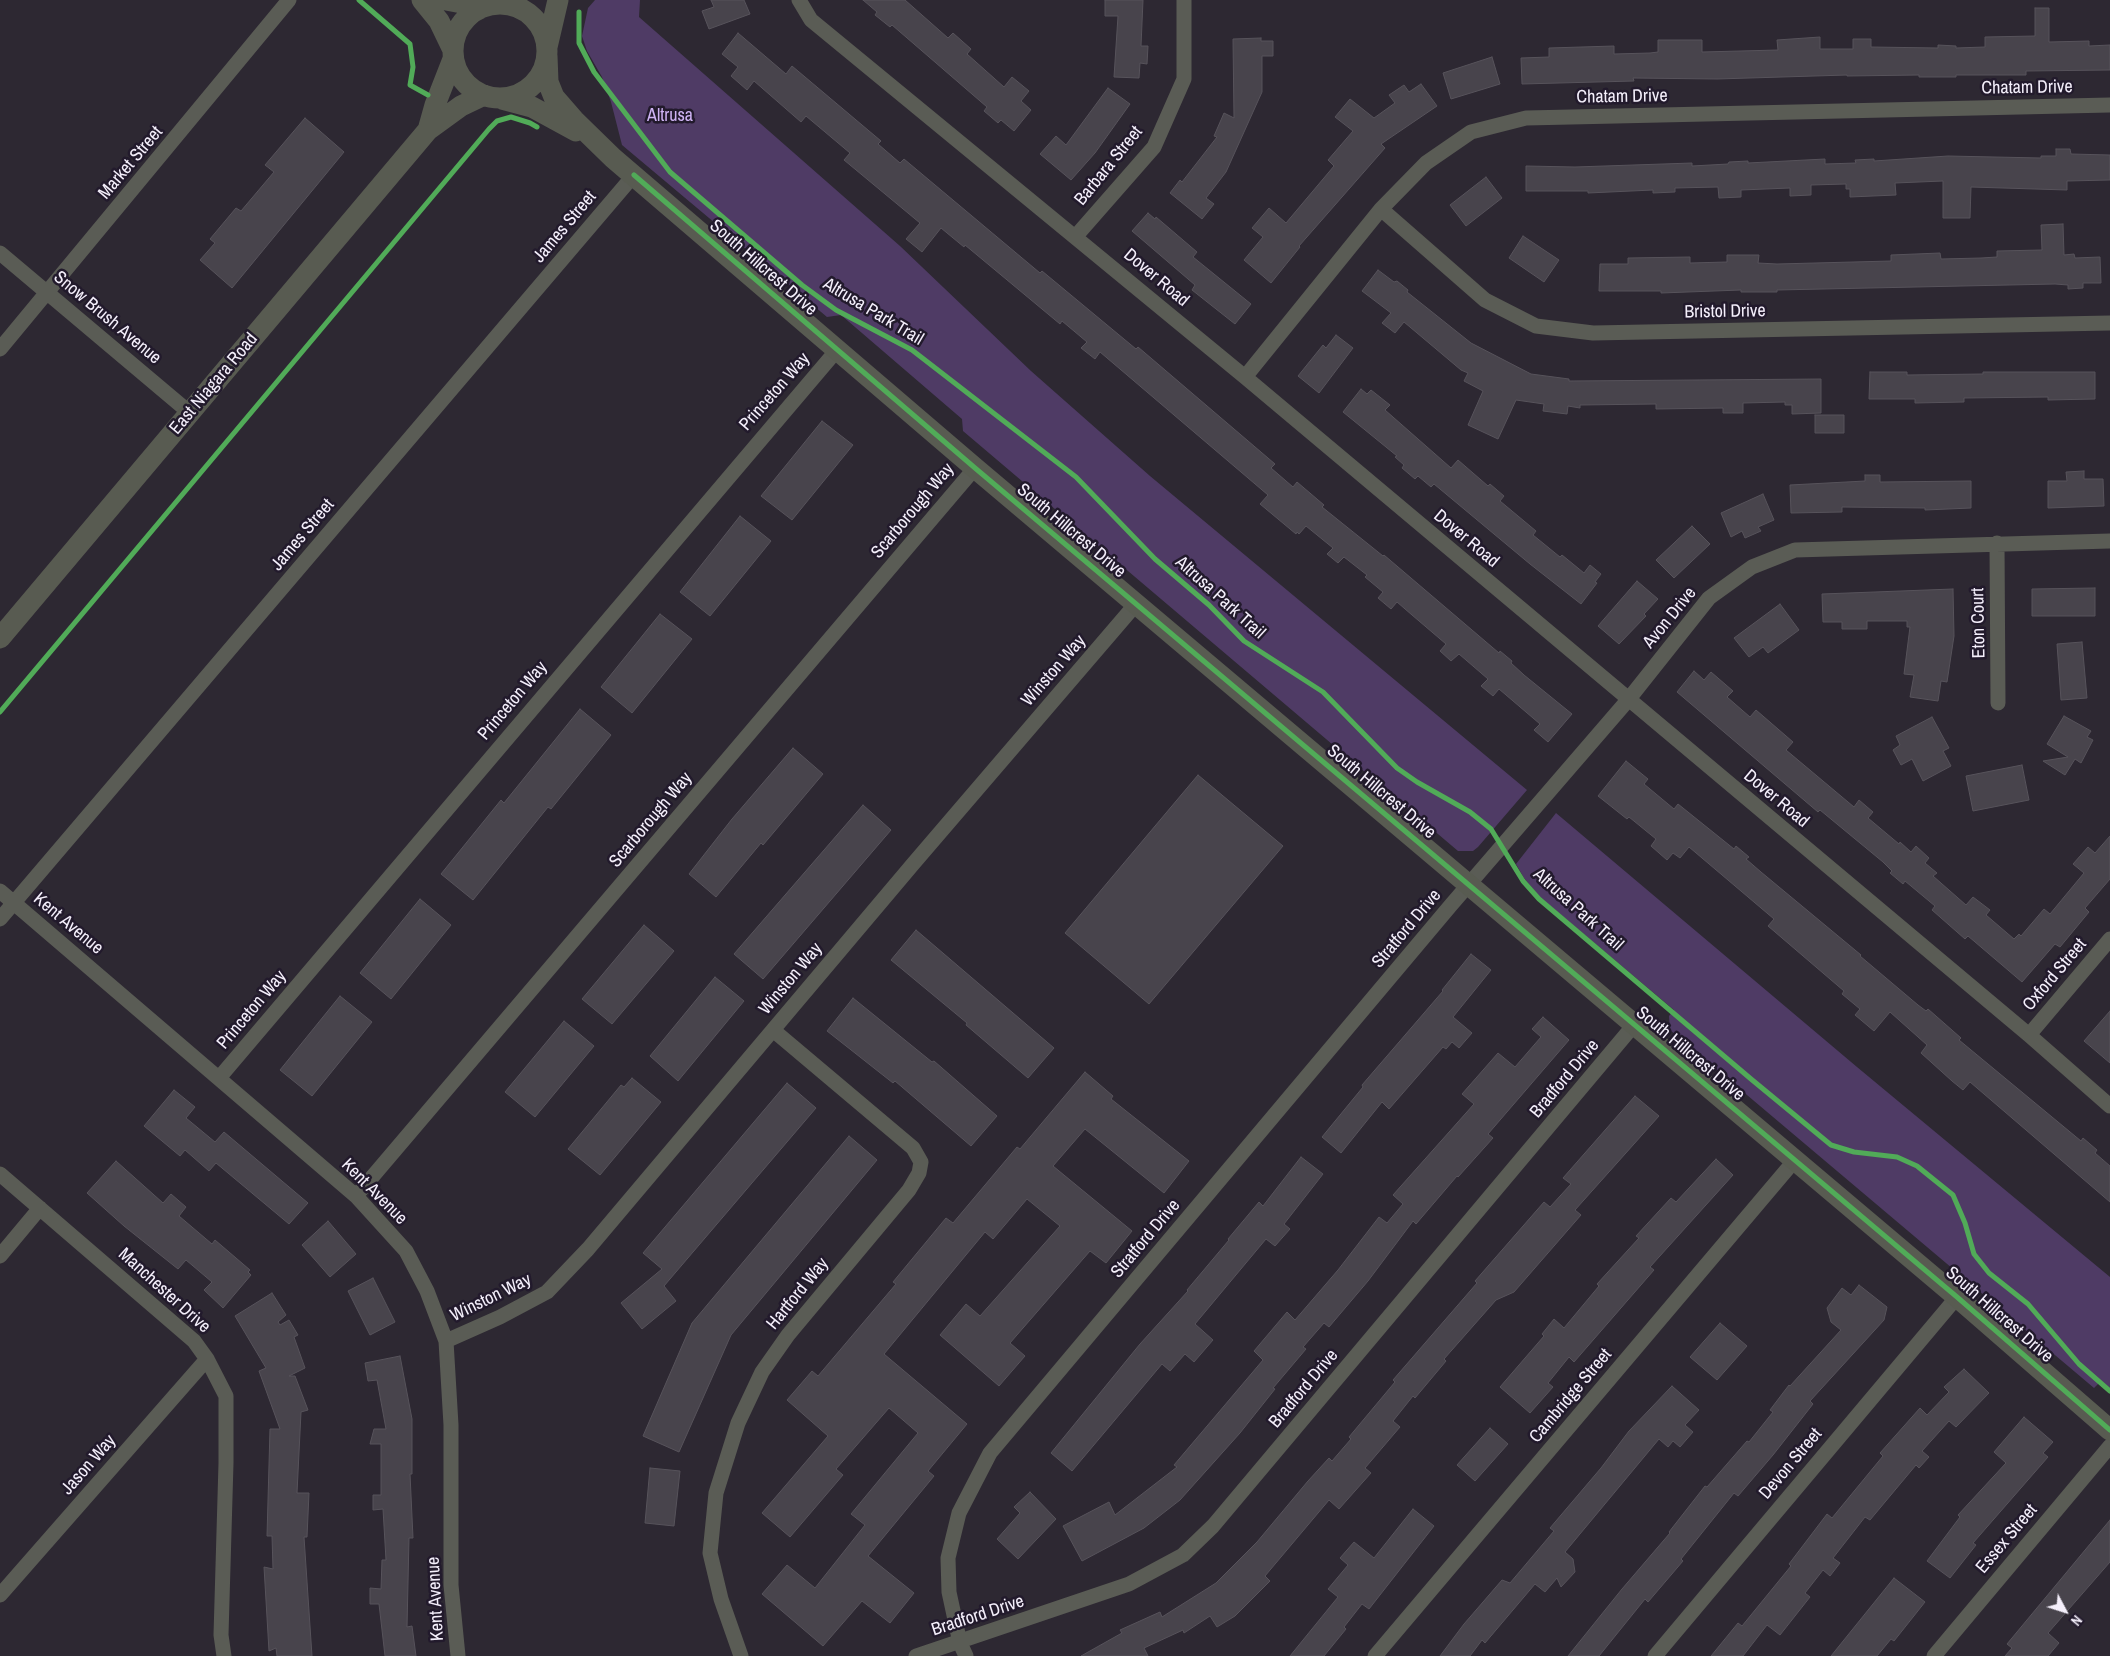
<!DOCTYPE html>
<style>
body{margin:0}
#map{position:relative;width:2110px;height:1656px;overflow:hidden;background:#2d2832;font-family:"Archivo Narrow",sans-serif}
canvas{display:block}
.north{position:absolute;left:2040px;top:1586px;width:50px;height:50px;-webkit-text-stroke:4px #221a2c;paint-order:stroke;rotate:130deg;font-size:14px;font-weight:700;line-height:20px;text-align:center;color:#f4effb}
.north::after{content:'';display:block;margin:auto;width:18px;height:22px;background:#f4effb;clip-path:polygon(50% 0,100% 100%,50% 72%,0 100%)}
</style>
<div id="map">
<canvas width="2110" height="1656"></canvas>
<div class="north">N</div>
</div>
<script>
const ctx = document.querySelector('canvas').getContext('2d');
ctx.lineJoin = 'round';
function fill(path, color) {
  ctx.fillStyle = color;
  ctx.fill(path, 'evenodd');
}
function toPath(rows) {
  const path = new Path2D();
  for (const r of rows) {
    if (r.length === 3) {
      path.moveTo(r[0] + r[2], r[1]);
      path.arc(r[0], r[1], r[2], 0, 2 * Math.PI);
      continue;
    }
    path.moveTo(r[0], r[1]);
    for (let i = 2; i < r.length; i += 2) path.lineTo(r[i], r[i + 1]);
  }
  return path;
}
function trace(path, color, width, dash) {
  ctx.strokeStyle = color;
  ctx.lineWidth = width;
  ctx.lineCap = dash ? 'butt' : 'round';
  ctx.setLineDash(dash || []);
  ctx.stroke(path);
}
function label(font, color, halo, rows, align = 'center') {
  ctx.font = font + ' "Archivo Narrow",sans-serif';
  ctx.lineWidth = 5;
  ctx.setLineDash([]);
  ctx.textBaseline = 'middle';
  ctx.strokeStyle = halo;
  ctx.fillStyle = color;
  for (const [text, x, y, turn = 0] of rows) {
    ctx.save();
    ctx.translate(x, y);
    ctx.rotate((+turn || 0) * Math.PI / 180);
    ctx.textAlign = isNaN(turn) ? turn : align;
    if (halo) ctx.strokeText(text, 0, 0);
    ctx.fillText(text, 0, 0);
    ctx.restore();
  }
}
fill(toPath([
 [595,0,640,0,639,17,900,246,1031,371,1150,476,1527,790,1478,847,1473,851,1458,851,963,431,962,419,841,315,827,317,622,145,611,102,602,77,587,51,582,36,588,8],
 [1556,813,1857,1067,2110,1277,2110,1388,2101,1381,2094,1388,1670,1030,1669,1016,1674,1010,1540,897,1524,878,1516,864]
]), '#4f3b65');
const building = toPath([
 [711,0,744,0,750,14,709,29,702,11,714,7,711,0],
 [863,0,905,0,948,38,953,33,971,49,967,54,1004,87,1012,77,1029,91,1021,101,1031,110,1014,131,1001,120,998,123,984,111,987,107,892,25,890,27,875,15,877,12,863,0],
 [1105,0,1143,0,1141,46,1148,46,1147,64,1140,63,1139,78,1114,77,1118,16,1105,16,1105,0],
 [2035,8,2049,8,2049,42,2089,41,2089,46,2110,45,2110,70,2026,71,2026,75,1956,75,1956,77,1919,77,1919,75,1847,76,1847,75,1717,79,1633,78,1634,81,1522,84,1521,58,1549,57,1549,48,1614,46,1614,54,1650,53,1658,52,1658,40,1702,40,1702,52,1778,50,1777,40,1820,37,1820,49,1853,49,1853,39,1871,39,1871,47,1938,48,1938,45,1956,46,1956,48,1985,47,1985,37,2035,36,2035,8],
 [738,33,786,74,792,66,881,141,878,144,900,163,904,159,1040,273,1042,271,1136,349,1138,347,1275,464,1271,468,1293,487,1297,482,1324,505,1322,507,1383,556,1384,555,1499,653,1500,651,1512,661,1511,663,1524,675,1572,714,1548,742,1534,730,1540,724,1499,689,1493,696,1481,686,1488,679,1459,654,1451,661,1440,651,1446,644,1412,615,1397,602,1391,609,1378,598,1383,592,1365,577,1367,575,1344,557,1338,563,1327,554,1333,548,1306,526,1299,534,1297,532,1296,534,1260,504,1268,495,1100,352,1095,359,1081,348,1087,342,1062,321,1060,324,965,245,964,247,941,228,922,252,906,239,920,223,844,160,850,153,806,116,801,122,754,81,747,90,731,76,738,67,722,54,738,33],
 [1261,38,1261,41,1273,41,1273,56,1262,56,1262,92,1226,172,1206,198,1214,204,1202,219,1170,193,1180,180,1182,182,1217,137,1214,136,1224,113,1234,118,1233,39,1261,38],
 [1492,57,1500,84,1451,99,1443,73,1492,57],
 [1421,84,1437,106,1381,144,1385,148,1299,246,1300,247,1271,283,1244,260,1263,237,1252,228,1269,208,1286,223,1334,166,1328,160,1353,131,1335,117,1350,99,1374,118,1395,103,1389,95,1404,85,1409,92,1421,84],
 [1108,88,1130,104,1095,153,1071,180,1040,154,1056,136,1066,145,1108,88],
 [305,118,344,152,232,288,200,260,215,243,210,239,236,208,241,211,274,172,265,165,305,118],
 [2056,149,2070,149,2071,154,2110,155,2110,180,2067,181,2067,190,1971,187,1970,218,1943,218,1943,181,1895,183,1896,195,1850,197,1850,189,1846,189,1846,184,1811,185,1811,195,1790,196,1790,188,1741,190,1741,197,1719,198,1718,187,1675,188,1675,192,1653,193,1653,190,1588,193,1588,191,1526,191,1526,166,1575,167,1692,163,1692,166,1728,164,1729,162,1748,161,1748,163,1825,159,1825,164,1856,163,1855,160,1874,159,1874,161,1948,156,2041,158,2041,156,2056,156,2056,149],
 [1486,177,1502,198,1466,226,1450,205,1486,177],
 [1148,213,1155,219,1156,217,1197,252,1193,257,1251,304,1235,324,1192,290,1195,285,1132,231,1148,213],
 [2063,224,2064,255,2074,254,2075,258,2100,257,2101,283,2083,283,2083,288,2068,289,2068,285,2055,284,1777,290,1777,292,1741,292,1741,290,1661,293,1661,291,1599,291,1600,264,1628,264,1628,258,1690,257,1690,263,1727,262,1727,255,1759,255,1758,263,1777,264,1891,261,1891,255,1940,253,1941,259,1981,258,1997,257,1997,251,2042,250,2041,225,2063,224],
 [1523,236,1559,260,1544,282,1509,258,1523,236],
 [1378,270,1394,282,1397,281,1408,290,1407,292,1471,343,1531,374,1569,379,1569,381,1821,379,1821,413,1792,414,1792,405,1785,405,1785,402,1743,403,1743,413,1723,413,1723,408,1656,409,1656,404,1580,405,1580,408,1568,406,1567,414,1543,411,1544,404,1516,400,1498,439,1468,425,1483,391,1464,381,1468,373,1461,370,1404,322,1395,333,1382,323,1391,313,1362,291,1378,270],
 [1336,335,1353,348,1319,393,1298,376,1323,345,1326,348,1336,335],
 [1870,372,1907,372,1907,375,1983,374,1983,372,2095,372,2095,399,2048,400,2048,397,1964,398,1964,402,1915,403,1915,399,1869,399,1870,372],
 [1361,389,1367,394,1371,390,1390,405,1385,410,1451,468,1458,460,1488,486,1490,484,1504,496,1500,501,1536,531,1533,535,1560,557,1562,555,1584,573,1590,565,1601,574,1595,582,1597,583,1581,604,1530,564,1434,484,1431,487,1418,476,1415,479,1402,468,1404,465,1395,457,1397,456,1343,412,1361,389],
 [1815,415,1844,415,1844,433,1815,433,1815,415],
 [822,421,853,445,792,520,761,496,822,421],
 [2084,471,2084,479,2103,479,2104,506,2048,508,2048,481,2067,481,2066,472,2084,471],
 [1865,475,1880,475,1880,482,1971,481,1971,508,1925,510,1925,508,1842,507,1842,512,1791,513,1790,485,1865,481,1865,475],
 [1763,494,1774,520,1758,527,1761,531,1745,538,1742,531,1731,537,1721,513,1763,494],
 [740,516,771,541,710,616,680,592,740,516],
 [1692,526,1710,544,1674,578,1656,560,1692,526],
 [1637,581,1658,599,1644,614,1646,616,1619,644,1598,626,1637,581],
 [2095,588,2095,616,2032,616,2032,589,2095,588],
 [1953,589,1954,636,1947,682,1941,681,1938,701,1910,697,1914,675,1904,674,1910,627,1907,627,1907,621,1867,621,1867,629,1842,629,1842,622,1823,622,1822,594,1953,589],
 [1780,604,1799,630,1768,653,1763,647,1749,657,1734,638,1780,604],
 [660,614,692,639,632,713,601,687,660,614],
 [2082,642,2087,698,2061,700,2057,644,2082,642],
 [1694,671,1704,680,1711,672,1733,691,1727,697,1750,717,1756,710,1793,742,1786,750,1854,807,1859,800,1873,812,1868,818,1899,844,1900,842,1911,852,1916,846,1929,858,1925,863,1937,873,1933,876,1966,905,1973,897,1990,910,1986,915,2014,939,2019,934,2021,936,2044,909,2050,914,2084,873,2073,864,2088,847,2095,853,2110,836,2110,879,2085,908,2089,912,2060,947,2055,944,2022,982,1968,936,1965,939,1932,910,1935,906,1905,881,1903,884,1890,873,1892,871,1883,862,1820,810,1818,812,1677,692,1694,671],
 [580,709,611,735,551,809,548,807,473,900,441,874,501,800,504,803,580,709],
 [2064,716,2091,731,2087,737,2093,740,2081,763,2075,759,2065,775,2043,761,2068,757,2047,744,2064,716],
 [1932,717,1949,748,1943,751,1951,766,1923,781,1912,759,1901,765,1893,750,1900,745,1896,736,1932,717],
 [793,748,823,774,763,845,761,843,716,897,689,874,732,819,793,748],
 [1626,761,1648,779,1644,784,1674,809,1678,804,1734,849,1736,846,1749,857,1746,859,1761,872,1861,955,1860,956,1918,1005,1926,1011,1928,1009,1961,1038,1959,1040,2081,1141,2083,1138,2097,1150,2095,1153,2110,1166,2110,1202,1970,1082,1963,1090,1952,1081,1921,1053,1927,1045,1890,1012,1874,1031,1855,1015,1860,1009,1842,994,1844,991,1768,926,1774,919,1689,847,1680,858,1673,853,1667,860,1651,846,1656,839,1629,817,1627,819,1598,796,1626,761],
 [2022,765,2029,800,1973,811,1966,776,2022,765],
 [1198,775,1283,846,1149,1004,1065,933,1198,775],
 [863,805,891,830,763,979,734,954,863,805],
 [420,899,451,925,391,999,360,973,420,899],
 [644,925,674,951,612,1024,582,999,644,925],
 [916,930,1054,1048,1028,1078,966,1025,967,1023,891,960,916,930],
 [1471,954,1491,970,1453,1017,1472,1033,1459,1048,1452,1042,1446,1049,1443,1047,1389,1109,1382,1102,1341,1153,1322,1137,1363,1087,1362,1085,1443,991,1442,990,1471,954],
 [715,977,744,1001,678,1081,650,1056,715,977],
 [340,996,372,1022,312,1096,280,1070,340,996],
 [853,998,932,1062,934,1061,997,1116,971,1146,895,1081,893,1083,827,1031,853,998],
 [2110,1011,2110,1063,2084,1041,2110,1011],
 [1543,1017,1569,1040,1488,1134,1493,1138,1458,1177,1457,1176,1416,1224,1413,1221,1368,1281,1329,1327,1324,1323,1303,1347,1306,1349,1273,1388,1275,1389,1240,1433,1180,1500,1144,1528,1082,1561,1063,1526,1109,1502,1115,1515,1177,1467,1174,1465,1263,1360,1254,1351,1287,1312,1295,1320,1338,1270,1379,1217,1387,1223,1403,1204,1393,1195,1474,1104,1462,1094,1498,1053,1515,1067,1541,1037,1532,1029,1543,1017],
 [564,1021,594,1046,535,1117,505,1092,564,1021],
 [1085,1072,1113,1096,1111,1099,1189,1161,1164,1193,1085,1129,1053,1166,1132,1231,1106,1263,1090,1251,1010,1343,1025,1356,999,1386,940,1335,966,1304,980,1316,1060,1226,1027,1199,993,1239,985,1232,884,1354,967,1424,928,1471,934,1476,868,1556,914,1593,890,1623,862,1601,823,1646,762,1594,787,1565,815,1588,865,1525,851,1514,918,1433,889,1408,836,1469,843,1475,790,1537,762,1513,828,1436,787,1400,812,1371,818,1376,896,1284,893,1282,946,1218,953,1223,1017,1147,1020,1149,1085,1072],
 [632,1078,661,1102,600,1175,568,1149,621,1085,624,1087,632,1078],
 [787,1083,816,1108,664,1286,676,1301,642,1329,621,1303,662,1269,643,1253,787,1083],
 [174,1090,195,1107,186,1118,215,1142,224,1132,308,1203,289,1224,216,1163,209,1171,185,1150,180,1156,144,1126,174,1090],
 [1635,1096,1659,1116,1575,1210,1581,1215,1514,1292,1496,1300,1444,1359,1446,1361,1415,1398,1413,1396,1393,1421,1400,1427,1365,1468,1371,1473,1339,1509,1329,1500,1265,1576,1270,1581,1235,1616,1217,1627,1210,1616,1184,1633,1183,1630,1144,1648,1148,1656,1081,1656,1122,1633,1120,1630,1160,1612,1162,1617,1216,1583,1257,1542,1308,1481,1329,1458,1332,1461,1351,1439,1349,1437,1395,1382,1393,1380,1477,1283,1475,1281,1544,1202,1550,1207,1571,1184,1563,1178,1635,1096],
 [849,1136,877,1160,731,1335,679,1452,643,1436,692,1323,849,1136],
 [1301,1157,1323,1174,1284,1224,1290,1229,1275,1246,1266,1239,1195,1324,1213,1340,1194,1362,1185,1354,1170,1371,1162,1364,1072,1471,1051,1453,1140,1344,1188,1291,1187,1290,1229,1240,1228,1239,1259,1202,1263,1206,1301,1157],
 [1716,1159,1733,1175,1650,1267,1654,1270,1574,1362,1569,1357,1548,1383,1553,1387,1530,1413,1500,1387,1544,1336,1542,1334,1554,1319,1564,1328,1599,1286,1597,1284,1639,1238,1636,1236,1671,1198,1676,1202,1716,1159],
 [116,1161,163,1203,171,1194,186,1207,179,1216,212,1244,215,1240,250,1270,248,1272,251,1275,223,1308,204,1290,212,1282,186,1260,178,1269,124,1226,87,1193,116,1161],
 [328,1221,356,1254,330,1277,302,1245,328,1221],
 [373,1278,395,1322,370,1335,348,1291,373,1278],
 [1859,1285,1887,1307,1884,1320,1810,1401,1813,1404,1773,1455,1738,1496,1734,1493,1681,1559,1683,1561,1648,1602,1645,1599,1599,1656,1568,1656,1622,1589,1670,1533,1669,1532,1705,1486,1707,1487,1747,1441,1749,1442,1773,1412,1770,1410,1789,1385,1790,1386,1841,1330,1831,1322,1827,1308,1842,1288,1851,1295,1859,1285],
 [272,1293,286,1315,278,1322,280,1325,289,1320,298,1335,294,1337,305,1368,289,1376,295,1376,308,1410,301,1412,297,1493,309,1493,307,1537,304,1537,312,1656,277,1656,276,1648,269,1651,264,1567,273,1569,272,1536,267,1536,270,1429,280,1429,259,1371,266,1368,235,1316,272,1293],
 [1720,1323,1747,1346,1717,1380,1690,1357,1720,1323],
 [400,1356,412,1419,412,1474,410,1474,413,1538,409,1538,407,1627,412,1626,416,1656,385,1656,379,1604,370,1604,370,1588,381,1589,382,1560,386,1560,383,1509,373,1510,373,1495,381,1495,381,1444,370,1444,374,1429,386,1429,377,1380,368,1381,365,1363,400,1356],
 [1964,1369,1989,1393,1956,1427,1949,1421,1922,1451,1929,1457,1919,1468,1916,1465,1870,1520,1865,1517,1833,1558,1840,1563,1830,1576,1823,1570,1805,1593,1810,1597,1780,1635,1767,1625,1743,1656,1711,1656,1738,1623,1742,1626,1791,1566,1789,1564,1827,1514,1832,1518,1883,1456,1880,1453,1920,1408,1927,1415,1949,1392,1944,1387,1964,1369],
 [1672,1386,1699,1410,1685,1425,1693,1432,1680,1447,1673,1441,1668,1447,1659,1439,1565,1552,1573,1559,1575,1572,1561,1587,1557,1578,1545,1592,1535,1584,1485,1643,1482,1640,1470,1656,1440,1656,1464,1624,1502,1580,1510,1583,1554,1531,1550,1528,1601,1468,1629,1431,1672,1386],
 [2024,1417,2053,1442,2043,1453,2048,1457,1973,1543,1976,1545,1950,1578,1927,1561,1960,1517,1958,1515,2006,1463,1994,1452,2024,1417],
 [1490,1428,1508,1444,1475,1481,1457,1465,1490,1428],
 [650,1468,680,1471,674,1526,645,1523,650,1468],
 [1030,1492,1056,1519,1018,1559,997,1539,1020,1513,1014,1507,1030,1492],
 [1413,1509,1434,1526,1369,1609,1362,1604,1344,1627,1346,1629,1324,1656,1290,1656,1338,1597,1328,1589,1348,1565,1340,1558,1354,1542,1374,1558,1413,1509],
 [2110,1520,2110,1562,2048,1633,2059,1643,2048,1656,2005,1656,2012,1648,2007,1644,2110,1520],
 [1894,1578,1925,1602,1894,1641,1891,1639,1877,1656,1831,1656,1894,1578]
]);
fill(building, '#48444c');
trace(building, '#57535b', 1);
trace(toPath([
 [799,0,811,20,1245,377,2029,1035,2110,1106],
 [1381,209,1485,300,1536,326,1593,333,2110,323],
 [1076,236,1154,147,1184,79,1184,0],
 [0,253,190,413],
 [0,349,289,0],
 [1245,377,1381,209,1426,163,1471,132,1526,118,2110,105],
 [1997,543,1998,703],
 [0,891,356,1196,406,1251,427,1291,446,1341,451,1425,451,1585,458,1656],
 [0,919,634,175],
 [2029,1035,2110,939],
 [219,1078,837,350],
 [0,1174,194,1341,207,1359,226,1396,226,1463,221,1635,224,1656],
 [356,1196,975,468],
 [0,1256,40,1208],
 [446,1341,500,1317,547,1292,588,1249,913,864,1136,604],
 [0,1595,207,1359],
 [741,1656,721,1599,710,1553,716,1493,738,1423,762,1372,788,1335,909,1190,919,1173,921,1162,913,1148,773,1030],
 [916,1656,1129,1584,1183,1555,1213,1526,1634,1025],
 [966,1656,960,1643,949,1592,948,1558,959,1513,990,1453,1451,905,1628,700,1709,598,1752,567,1795,550,2110,541],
 [1375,1656,1795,1160],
 [1655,1656,1957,1297],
 [1934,1656,2110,1446]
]), '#5a5c55', 15);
trace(toPath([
 [422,0,439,21,452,48],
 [446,0,483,7],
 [500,51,47],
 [547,47,558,0],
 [547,56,548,82,554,97,574,120,613,158,975,468,1957,1297,2110,1430],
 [502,99,532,107,576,131],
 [428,130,435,105,453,59],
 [0,638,428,130,461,106,484,95]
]), '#585b51', 21);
trace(toPath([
 [359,0,410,44,413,67,410,85,428,95],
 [579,12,579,43,594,72,670,172,802,285,836,310,912,350,1076,477,1155,559,1209,605,1244,641,1323,692,1397,768,1417,782,1470,812,1491,829,1523,881,1539,899,1751,1079,1831,1145,1854,1152,1897,1157,1917,1166,1953,1195,1965,1223,1974,1254,1989,1273,2028,1304,2079,1364,2110,1391],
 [634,175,975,468,1957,1297,2110,1430],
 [0,712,489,129,497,121,511,117,530,123,537,127]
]), '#51ab58', 5);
label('18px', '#f4effb', '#221a2c', [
 ["Chatam Drive",2027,88,-1],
 ["Chatam Drive",1622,97,-1],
 ["Market Street",131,163,-50],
 ["Barbara Street",1109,166,-51],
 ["James Street",565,227,-50],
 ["South Hillcrest Drive",763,268,41],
 ["Dover Road",1156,278,40],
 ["Altrusa Park Trail",873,312,31],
 ["Bristol Drive",1725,312,-1],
 ["Snow Brush Avenue",107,318,40],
 ["East Niagara Road",214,384,-50],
 ["Princeton Way",775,392,-49],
 ["Scarborough Way",913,511,-50],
 ["South Hillcrest Drive",1071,531,40],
 ["James Street",303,535,-50],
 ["Dover Road",1466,539,40],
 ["Altrusa Park Trail",1220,598,42],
 ["Avon Drive",1670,618,-51],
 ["Eton Court",1979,623,-91],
 ["Winston Way",1054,671,-49],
 ["Princeton Way",513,701,-50],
 ["South Hillcrest Drive",1381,792,40],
 ["Dover Road",1776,799,40],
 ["Scarborough Way",651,820,-50],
 ["Altrusa Park Trail",1578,910,42],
 ["Kent Avenue",68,924,40],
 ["Stratford Drive",1407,929,-50],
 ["Oxford Street",2055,975,-50],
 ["Winston Way",791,979,-50],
 ["Princeton Way",252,1010,-50],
 ["South Hillcrest Drive",1690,1054,40],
 ["Bradford Drive",1565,1079,-50],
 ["Kent Avenue",374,1192,45],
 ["Stratford Drive",1146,1239,-50],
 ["Manchester Drive",164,1291,42],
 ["Hartford Way",798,1294,-51],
 ["Winston Way",491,1298,-26],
 ["South Hillcrest Drive",1999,1315,41],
 ["Bradford Drive",1304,1389,-50],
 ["Cambridge Street",1571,1396,-50],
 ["Devon Street",1791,1464,-50],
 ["Jason Way",89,1465,-49],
 ["Essex Street",2007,1539,-50],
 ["Kent Avenue",436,1599,-93],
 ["Bradford Drive",978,1616,-18]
]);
label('18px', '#cfb3f4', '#221a2c', [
 ["Altrusa",670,116]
]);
</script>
